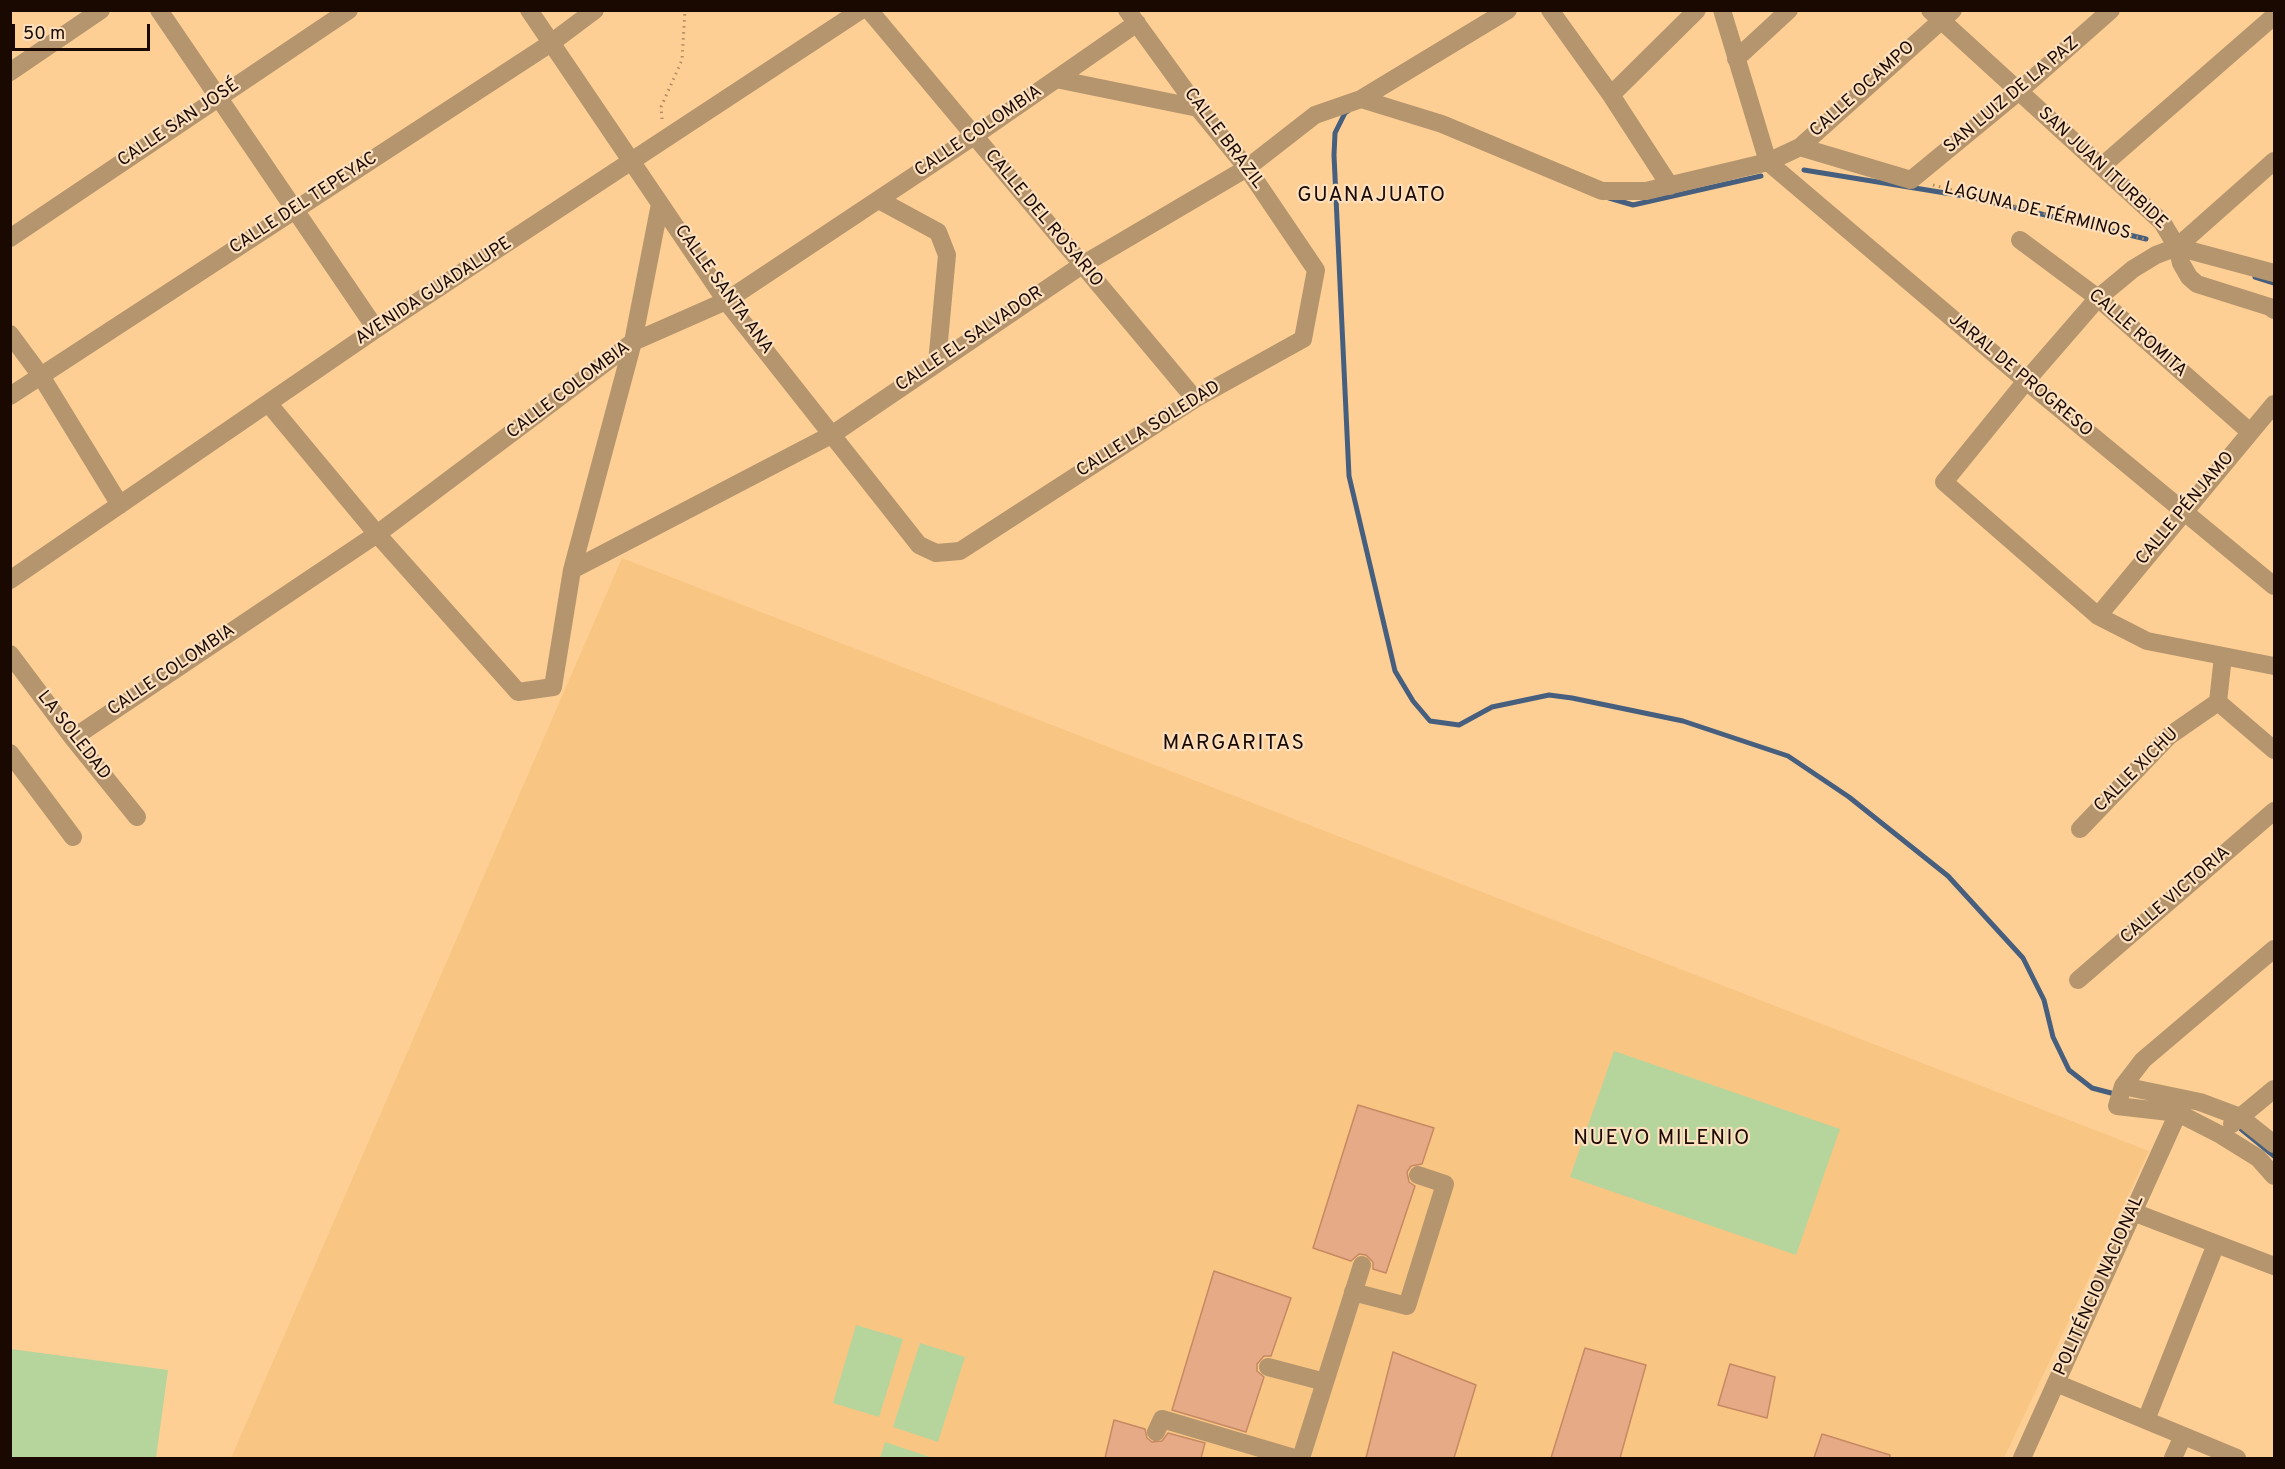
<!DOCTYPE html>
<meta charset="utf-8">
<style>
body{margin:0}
#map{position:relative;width:2285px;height:1469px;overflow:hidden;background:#fecf94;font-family:Overpass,sans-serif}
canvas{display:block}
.frame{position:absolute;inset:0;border:12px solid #190900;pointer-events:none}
.scale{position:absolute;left:12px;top:24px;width:138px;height:27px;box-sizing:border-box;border:3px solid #190900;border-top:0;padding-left:8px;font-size:18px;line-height:21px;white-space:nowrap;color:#190900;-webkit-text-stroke:4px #fde0be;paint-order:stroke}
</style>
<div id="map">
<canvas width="2285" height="1469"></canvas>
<div class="frame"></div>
<div class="scale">50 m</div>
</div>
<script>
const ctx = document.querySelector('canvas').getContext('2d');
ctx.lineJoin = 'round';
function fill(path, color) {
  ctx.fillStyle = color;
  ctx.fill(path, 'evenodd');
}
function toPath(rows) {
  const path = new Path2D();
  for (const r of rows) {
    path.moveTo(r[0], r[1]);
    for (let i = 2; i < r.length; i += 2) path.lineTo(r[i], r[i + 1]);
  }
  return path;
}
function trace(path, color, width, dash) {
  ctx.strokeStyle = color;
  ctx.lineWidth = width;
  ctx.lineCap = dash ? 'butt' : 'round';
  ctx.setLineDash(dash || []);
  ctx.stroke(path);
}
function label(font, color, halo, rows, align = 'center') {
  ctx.font = font + ' Overpass,sans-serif';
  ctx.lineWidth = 4.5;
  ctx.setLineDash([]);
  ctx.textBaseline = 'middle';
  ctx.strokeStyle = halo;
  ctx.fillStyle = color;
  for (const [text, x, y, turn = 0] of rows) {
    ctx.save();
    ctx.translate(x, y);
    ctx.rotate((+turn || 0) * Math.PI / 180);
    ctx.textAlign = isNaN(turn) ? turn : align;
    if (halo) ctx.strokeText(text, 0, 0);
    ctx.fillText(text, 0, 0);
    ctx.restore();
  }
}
fill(toPath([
 [622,558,2149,1151,2004,1458,231,1458]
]), '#f9c583');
fill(toPath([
 [1614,1051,1840,1129,1796,1255,1570,1177],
 [856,1325,903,1339,879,1417,833,1403],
 [920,1343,965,1357,938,1442,893,1427],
 [11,1349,168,1370,156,1458,11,1458],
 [885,1442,933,1458,880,1458]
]), '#b5d59d');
trace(toPath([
 [1348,111,1345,113,1335,133,1334,155,1349,476,1395,671,1413,701,1430,721,1459,725,1492,707,1549,695,1572,698,1683,721,1788,756,1849,797,1948,876,2023,958,2044,1000,2053,1037,2069,1070,2092,1088,2111,1093],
 [1804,170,1970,197,2146,239],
 [1609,198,1633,205,1761,176],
 [2255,277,2274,283],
 [2241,1129,2274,1156]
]), '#475f7e', 5);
const building = toPath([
 [1358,1105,1434,1128,1422,1164,1411,1166,1407,1172,1409,1182,1415,1186,1386,1273,1373,1269,1373,1262,1366,1255,1359,1254,1351,1261,1313,1248,1358,1105],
 [1214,1271,1291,1298,1271,1356,1264,1356,1257,1364,1257,1371,1264,1377,1246,1432,1172,1410,1214,1271],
 [1585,1348,1646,1365,1620,1458,1551,1458,1585,1348],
 [1393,1352,1476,1385,1454,1458,1366,1458,1393,1352],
 [1730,1364,1775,1377,1767,1418,1718,1405,1730,1364],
 [1114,1420,1145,1429,1147,1438,1152,1442,1162,1441,1168,1433,1205,1443,1201,1458,1105,1458,1114,1420],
 [1822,1434,1890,1455,1890,1458,1814,1458,1822,1434]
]);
fill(building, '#e6ab86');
trace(building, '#c68963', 1.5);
trace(toPath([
 [662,119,661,107,682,60,685,10],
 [1933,185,2148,240]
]), '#b18c62', 3, [1.5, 4.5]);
trace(toPath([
 [159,10,376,329],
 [529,10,726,301,919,545,936,553,960,551,1195,399,1303,339,1316,270,1247,168,1198,108,1127,10],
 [869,10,1195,399],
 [1550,10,1611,95,1670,186],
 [1722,10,1768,162],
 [1930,10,2162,222,2177,247,2181,263,2189,277,2197,284,2270,307,2274,310],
 [1736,59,1789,10],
 [10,72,101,10],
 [1056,79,1198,108],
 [1611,95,1697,10],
 [1361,99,1442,124,1602,191,1646,191,1768,162,1800,147,1953,10],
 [1800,147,1911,180,2018,92,2111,10],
 [2274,161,2177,247,2156,255,2133,269,2098,298,2026,381,1944,482,2098,616,2147,641,2274,666],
 [1768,162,2026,381,2274,586],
 [2102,166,2274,16],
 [879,200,938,232,947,255,937,363],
 [10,238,349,10],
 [2020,240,2098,298,2250,432],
 [2177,247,2274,273],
 [10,334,41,376,120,505],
 [10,396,551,43,595,10],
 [268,403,377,534,518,692,553,687,572,570,633,342,660,204],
 [572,570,833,434,1082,265,1247,168,1315,115,1361,99,1508,10],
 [10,580,376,329,861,10],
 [2098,616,2274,404],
 [10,654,73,738,137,817],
 [2218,702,2274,750],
 [73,738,377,534,633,342,726,301,974,136,1137,23],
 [10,753,73,837],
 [2080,829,2169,736,2218,702,2223,656],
 [2274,949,2143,1060,2123,1086,2117,1106,2178,1113,2221,1135,2258,1158,2274,1176],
 [2078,980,2274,811],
 [2123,1086,2200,1102,2240,1117,2274,1144],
 [2232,1124,2274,1089],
 [2133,1212,2274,1266],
 [1353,1292,1407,1306,1445,1184,1418,1175],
 [1268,1367,1325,1382],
 [2056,1383,2237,1458],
 [2146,1420,2216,1244],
 [1156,1432,1162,1419,1294,1458],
 [1301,1458,1362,1265],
 [2022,1458,2178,1113],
 [2173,1458,2183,1436]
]), '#b5956e', 18);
label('18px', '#190900', '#fde0be', [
 ["CALLE OCAMPO",1863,90,-42],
 ["SAN LUIZ DE LA PAZ",2012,96,-40],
 ["CALLE SAN JOSÉ",179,124,-34],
 ["CALLE COLOMBIA",979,132,-34],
 ["CALLE BRAZIL",1223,139,53],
 ["SAN JUAN ITURBIDE",2102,169,43],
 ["CALLE DEL TEPEYAC",304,204,-33],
 ["LAGUNA DE TÉRMINOS",2037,212,14],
 ["CALLE DEL ROSARIO",1043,219,50],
 ["CALLE SANTA ANA",723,290,54],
 ["AVENIDA GUADALUPE",434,292,-33],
 ["CALLE ROMITA",2137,334,41],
 ["CALLE EL SALVADOR",970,340,-34],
 ["JARAL DE PROGRESO",2020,376,40],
 ["CALLE COLOMBIA",569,391,-37],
 ["CALLE LA SOLEDAD",1149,430,-32],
 ["CALLE PÉNJAMO",2186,509,-50],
 ["CALLE COLOMBIA",172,671,-34],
 ["LA SOLEDAD",73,736,52],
 ["CALLE XICHU",2137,771,-45],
 ["CALLE VICTORIA",2176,896,-41],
 ["POLITÉNCIO NACIONAL",2100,1286,-66]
]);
ctx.letterSpacing = '1.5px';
label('21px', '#190900', '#fde0be', [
 ["GUANAJUATO",1372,197],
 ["MARGARITAS",1234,745],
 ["NUEVO MILENIO",1662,1140]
]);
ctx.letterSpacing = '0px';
</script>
